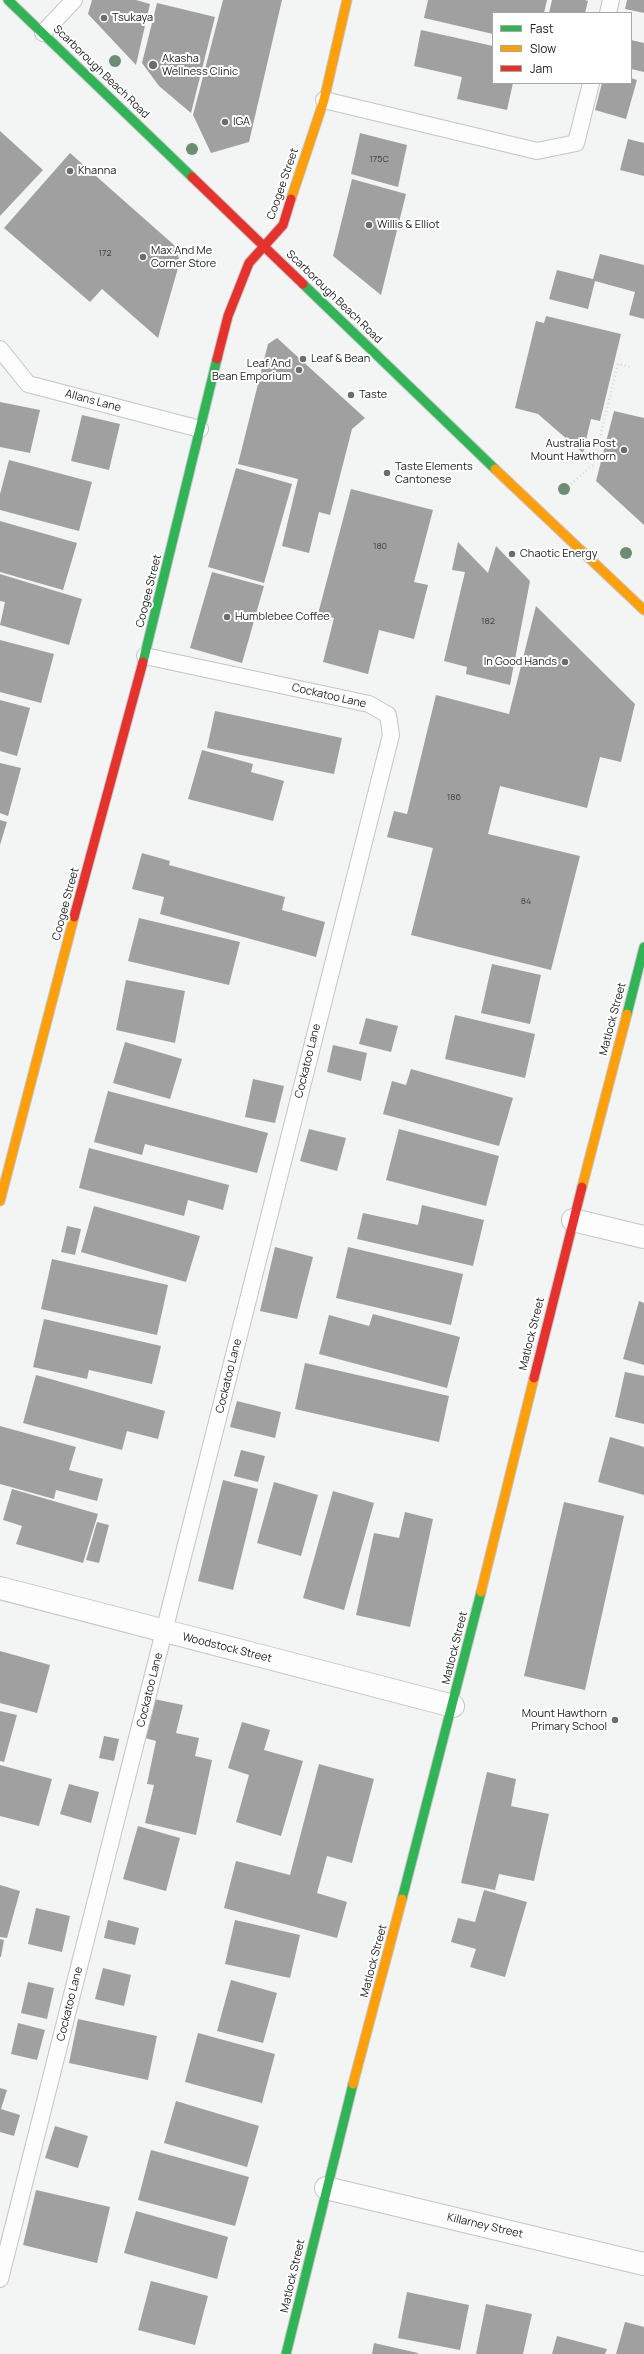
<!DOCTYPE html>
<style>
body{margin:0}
#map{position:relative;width:644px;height:2354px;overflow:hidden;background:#f3f4f4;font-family:Manrope,sans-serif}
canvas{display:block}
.legend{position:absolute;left:492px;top:12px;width:140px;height:72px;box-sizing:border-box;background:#fff;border:1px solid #a7a7a7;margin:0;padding:5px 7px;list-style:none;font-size:12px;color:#222323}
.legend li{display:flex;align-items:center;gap:8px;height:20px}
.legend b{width:20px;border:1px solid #a7a7a7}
</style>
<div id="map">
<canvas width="644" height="2354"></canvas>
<ul class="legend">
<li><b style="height:5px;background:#30b455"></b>Fast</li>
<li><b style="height:5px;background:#ff9f0a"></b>Slow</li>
<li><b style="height:5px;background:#e5322d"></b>Jam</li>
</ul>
</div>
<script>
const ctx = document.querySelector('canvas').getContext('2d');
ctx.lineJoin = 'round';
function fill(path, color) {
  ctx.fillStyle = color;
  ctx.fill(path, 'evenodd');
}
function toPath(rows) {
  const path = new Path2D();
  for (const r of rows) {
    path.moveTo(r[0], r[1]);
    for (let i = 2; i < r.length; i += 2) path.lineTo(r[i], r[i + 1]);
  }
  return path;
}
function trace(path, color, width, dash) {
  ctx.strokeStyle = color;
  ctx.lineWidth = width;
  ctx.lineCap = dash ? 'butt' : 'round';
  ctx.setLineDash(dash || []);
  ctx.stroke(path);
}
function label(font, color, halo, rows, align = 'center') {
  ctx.font = font + ' Manrope,sans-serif';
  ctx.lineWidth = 4;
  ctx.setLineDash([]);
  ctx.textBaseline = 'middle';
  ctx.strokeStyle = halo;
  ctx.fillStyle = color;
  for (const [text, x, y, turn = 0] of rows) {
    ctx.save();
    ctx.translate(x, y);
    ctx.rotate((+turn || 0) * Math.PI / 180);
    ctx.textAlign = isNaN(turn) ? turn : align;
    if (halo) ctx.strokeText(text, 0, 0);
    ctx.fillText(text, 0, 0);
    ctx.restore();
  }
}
fill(toPath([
 [92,0,136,0,150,4,136,65,88,14],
 [223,0,282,0,249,142,211,153,193,115],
 [428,0,547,0,544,13,493,13,493,34,424,18],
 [552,0,585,0,588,1,585,13,549,13],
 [627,0,644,0,644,13,625,9],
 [157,3,215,17,191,113,159,86,142,63],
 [421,30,493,46,493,83,513,83,507,110,457,99,462,77,414,66],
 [631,40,644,43,644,72,631,69],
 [631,78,637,80,626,119,595,110,602,83,631,83],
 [0,131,43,170,0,216],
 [360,133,407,145,398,187,351,174],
 [628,139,644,143,644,176,620,170],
 [70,153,174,245,180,261,158,338,102,289,90,302,4,228],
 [352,179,406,194,381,295,333,256],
 [600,254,644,265,644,319,629,315,635,292,595,281,588,309,549,299,557,270,593,279],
 [546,316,621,334,600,421,591,419,583,453,538,414,515,408,536,321,544,323],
 [277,338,365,418,352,429,330,515,319,512,309,553,282,546,298,479,238,464,268,344],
 [0,402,40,410,30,453,0,447],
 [614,411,644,418,644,525,596,481],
 [82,415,120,424,109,470,71,461],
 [9,460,92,482,79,531,0,510,0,494],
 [236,468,292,484,264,583,208,567],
 [351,489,433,510,414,582,428,585,414,639,379,630,368,674,323,662,334,618,318,614],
 [0,521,77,543,63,590,0,572],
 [458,542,488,573,496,546,530,581,510,685,466,674,467,667,444,661,465,572,452,570],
 [212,572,264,586,242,663,190,648],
 [0,574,82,599,69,645,0,625,5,602,0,601],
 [536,606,635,704,621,762,600,757,587,808,500,786,488,834,580,856,551,970,411,935,433,848,387,837,394,811,407,814,436,695,509,714],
 [0,640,54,654,41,703,0,692],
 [0,700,30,708,17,756,0,751],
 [215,711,342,738,334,774,207,748],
 [202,750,253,764,251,772,284,781,273,821,188,799],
 [0,763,21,768,8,816,0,813],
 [0,820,7,822,0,845],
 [142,853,170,861,169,865,285,897,282,910,325,922,316,957,160,914,164,897,132,889],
 [139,918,240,942,229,985,128,961],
 [492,964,541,975,530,1024,481,1013],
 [126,980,185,991,175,1043,116,1030],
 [455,1015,535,1034,525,1078,445,1059],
 [366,1018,398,1026,391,1052,359,1044],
 [125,1042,182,1059,170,1099,113,1083],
 [333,1045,367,1053,361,1081,327,1072],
 [411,1069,513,1098,499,1146,383,1114,392,1081,406,1085],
 [253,1079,284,1086,275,1123,245,1117],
 [108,1091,268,1133,257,1173,145,1144,142,1155,94,1142],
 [309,1129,346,1138,337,1171,300,1161],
 [399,1129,499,1156,486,1206,386,1180],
 [89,1148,229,1185,223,1210,188,1200,184,1216,79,1188],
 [422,1205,484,1220,473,1266,357,1239,363,1213,418,1225],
 [94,1206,200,1236,186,1282,81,1252],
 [67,1226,81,1229,75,1255,61,1252],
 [275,1247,313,1257,297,1319,260,1311],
 [348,1247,463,1274,451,1325,336,1298],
 [52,1259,168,1285,157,1335,41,1309],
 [639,1301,644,1303,644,1365,623,1359],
 [373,1314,460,1337,447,1388,319,1354,329,1315,369,1326],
 [44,1319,161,1346,152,1384,89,1370,87,1379,33,1367],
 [305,1363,449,1396,439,1442,295,1409],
 [625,1372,644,1376,644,1424,615,1417],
 [36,1375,165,1411,158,1439,127,1431,122,1450,23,1423],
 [237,1401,281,1412,275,1438,230,1427],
 [0,1426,76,1447,69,1470,103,1479,97,1501,56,1490,54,1499,0,1484],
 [610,1437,644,1447,644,1495,598,1482],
 [241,1450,265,1456,258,1482,234,1476],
 [223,1480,258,1489,233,1590,198,1581],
 [274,1482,318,1495,301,1556,257,1543],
 [12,1489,98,1514,83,1563,16,1544,22,1526,3,1520],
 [333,1491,374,1503,344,1610,303,1598],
 [564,1502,624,1516,585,1690,524,1676],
 [405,1512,433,1519,410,1627,356,1615,374,1533,399,1538],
 [97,1522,109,1525,99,1563,86,1560],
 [0,1651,50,1665,37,1713,0,1703],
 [154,1699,183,1705,176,1733,199,1738,195,1756,212,1760,196,1835,145,1823,154,1785,147,1784,156,1741,145,1738],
 [0,1711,17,1715,4,1762,0,1761],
 [242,1722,270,1730,264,1750,303,1761,281,1836,236,1822,249,1775,228,1768],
 [104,1736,119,1739,114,1761,99,1758],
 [319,1764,374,1779,352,1863,327,1856,317,1893,347,1902,337,1938,224,1908,236,1861,290,1875],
 [0,1765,52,1779,39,1826,0,1816],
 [487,1772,516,1779,511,1806,549,1814,534,1881,499,1874,495,1890,461,1883],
 [69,1784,99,1792,91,1823,60,1814],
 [138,1826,180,1838,166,1891,123,1879],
 [0,1885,20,1891,7,1938,0,1937],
 [484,1890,527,1902,505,1977,470,1967,476,1949,451,1942,458,1918,475,1922],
 [36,1908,70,1916,62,1952,28,1944],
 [108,1920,139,1928,135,1945,104,1938],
 [235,1920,300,1935,290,1978,225,1964],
 [0,1939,4,1940,1,1957,0,1957],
 [103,1968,131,1975,124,2006,95,1999],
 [231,1980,277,1993,263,2043,217,2031],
 [28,1982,54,1988,47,2019,21,2013],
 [78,2019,157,2036,148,2080,69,2063],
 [18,2023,45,2030,37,2060,11,2054],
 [198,2033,275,2054,262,2103,185,2082],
 [0,2088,7,2090,1,2109,20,2115,14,2136,0,2132],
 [176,2101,259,2126,247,2167,164,2143],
 [55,2126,88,2136,78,2168,45,2158],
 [151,2150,249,2177,235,2226,138,2200],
 [36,2190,110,2207,97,2263,23,2245],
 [136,2211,228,2237,217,2279,124,2253],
 [151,2281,208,2296,195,2345,138,2330],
 [407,2292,469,2305,460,2350,398,2338],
 [486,2304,532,2314,523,2354,476,2354],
 [625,2322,644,2327,644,2354,616,2354],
 [557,2336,607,2349,605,2354,552,2354],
 [374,2343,418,2353,418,2354,372,2354]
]), '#a0a0a0');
const lane = toPath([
 [608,13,611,0],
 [43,33,74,0],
 [324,100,537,151,576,143,591,83],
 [0,349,28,384,200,429],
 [0,2279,391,735,388,715,369,704,145,656]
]);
const street = toPath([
 [573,1220,644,1237],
 [0,1588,453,1706],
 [326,2188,644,2264]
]);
const fast = toPath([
 [8,0,192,177],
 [303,284,495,469],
 [143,662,217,359],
 [627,1014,644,947],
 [402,1899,481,1592],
 [286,2354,353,2084]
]);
const slow = toPath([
 [291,199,324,100,347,0],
 [495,469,644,610],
 [582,1187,627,1014],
 [0,1201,74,917],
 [481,1592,534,1378],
 [353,2084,402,1899]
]);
const jam = toPath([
 [192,177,303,284],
 [217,359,228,316,249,263,283,225,291,199],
 [74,917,143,662],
 [534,1378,582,1187]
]);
trace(lane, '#c4c5c6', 18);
trace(street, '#c4c5c6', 24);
trace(fast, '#c4c5c6', 11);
trace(slow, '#c4c5c6', 11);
trace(jam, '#c4c5c6', 11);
trace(toPath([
 [571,484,593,465,618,364,631,367]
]), '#d6d7d7', 2.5, [1, 3]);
trace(lane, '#fdfdfd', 16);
trace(street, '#fdfdfd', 22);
trace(fast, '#30b455', 9);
trace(slow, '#ff9f0a', 9);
trace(jam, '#e5322d', 9);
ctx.fillStyle = '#6d8d73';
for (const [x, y] of [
 [115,61],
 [192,149],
 [564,489],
 [626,553]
]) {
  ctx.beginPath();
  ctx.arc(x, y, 6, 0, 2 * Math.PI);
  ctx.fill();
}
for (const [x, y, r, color] of [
 [104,18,4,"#6b6c6c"],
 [153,65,5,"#6b6c6c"],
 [225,122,4,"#6b6c6c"],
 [70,171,4,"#6b6c6c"],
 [369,225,4,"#6b6c6c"],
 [143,257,4,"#6b6c6c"],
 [303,359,4,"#6b6c6c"],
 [299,370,4,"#6b6c6c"],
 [351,395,4,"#6b6c6c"],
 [624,450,4,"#6b6c6c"],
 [387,473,4,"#6b6c6c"],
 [512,554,4,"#6b6c6c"],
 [227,617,4,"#6b6c6c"],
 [565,662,4,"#6b6c6c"],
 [615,1720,4,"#6b6c6c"]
]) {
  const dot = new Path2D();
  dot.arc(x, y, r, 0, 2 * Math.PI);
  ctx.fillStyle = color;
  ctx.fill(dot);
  trace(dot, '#fff', 1.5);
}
label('9px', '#424242', null, [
 ["175C",379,159],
 ["172",105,253],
 ["180",380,546],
 ["182",488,621],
 ["186",454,797],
 ["84",526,901]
]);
label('11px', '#222323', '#fff', [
 ["Tsukaya",112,18],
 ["Akasha",162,59],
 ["Wellness Clinic",162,72],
 ["IGA",233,122],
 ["Khanna",78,171],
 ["Willis & Elliot",377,225],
 ["Max And Me",151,251],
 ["Corner Store",151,264],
 ["Leaf & Bean",311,359],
 ["Leaf And",291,364,"right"],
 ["Bean Emporium",291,377,"right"],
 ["Taste",359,395],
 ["Australia Post",616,444,"right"],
 ["Mount Hawthorn",616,457,"right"],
 ["Taste Elements",395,467],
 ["Cantonese",395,480],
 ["Chaotic Energy",520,554],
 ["Humblebee Coffee",235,617],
 ["In Good Hands",557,662,"right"],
 ["Mount Hawthorn",607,1714,"right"],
 ["Primary School",607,1727,"right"]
], 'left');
label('11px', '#222323', '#fff', [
 ["Scarborough Beach Road",101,72,44],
 ["Coogee Street",283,184,-71],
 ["Scarborough Beach Road",334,297,44],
 ["Allans Lane",93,401,15],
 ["Coogee Street",149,591,-76],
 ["Cockatoo Lane",329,696,13],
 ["Coogee Street",66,904,-75],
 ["Matlock Street",613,1019,-75],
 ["Cockatoo Lane",308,1061,-76],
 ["Matlock Street",532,1334,-76],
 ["Cockatoo Lane",229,1376,-76],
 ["Woodstock Street",227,1648,14],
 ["Matlock Street",455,1648,-76],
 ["Cockatoo Lane",150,1690,-76],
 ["Matlock Street",374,1961,-75],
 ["Cockatoo Lane",70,2004,-76],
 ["Killarney Street",485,2226,13],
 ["Matlock Street",293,2276,-77]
]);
</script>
